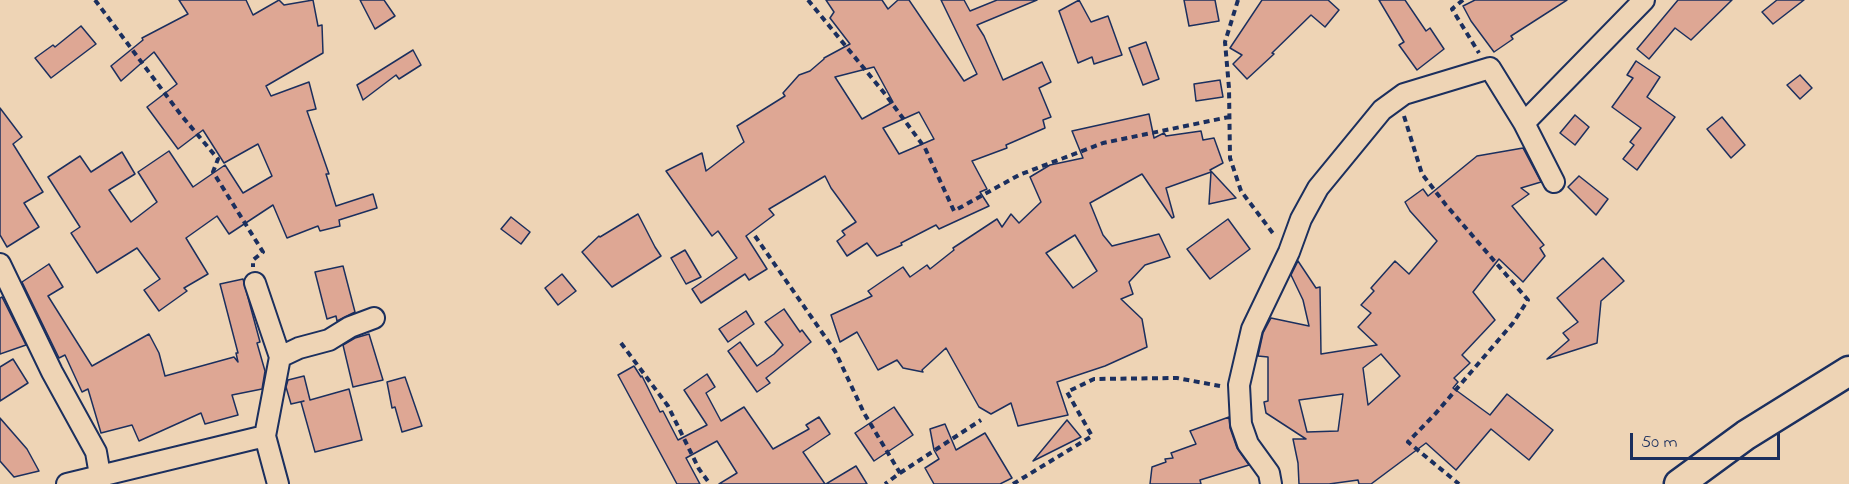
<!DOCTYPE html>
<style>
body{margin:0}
#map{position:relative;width:1849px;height:484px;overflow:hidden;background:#eed4b5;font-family:"Indie Flower",sans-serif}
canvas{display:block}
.scale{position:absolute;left:1630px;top:433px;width:150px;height:27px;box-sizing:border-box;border:3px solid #1b2f5e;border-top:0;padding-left:8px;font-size:18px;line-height:21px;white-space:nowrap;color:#1b2f5e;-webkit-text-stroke:4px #eed4b5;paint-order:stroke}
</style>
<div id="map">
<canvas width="1849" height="484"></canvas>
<div class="scale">50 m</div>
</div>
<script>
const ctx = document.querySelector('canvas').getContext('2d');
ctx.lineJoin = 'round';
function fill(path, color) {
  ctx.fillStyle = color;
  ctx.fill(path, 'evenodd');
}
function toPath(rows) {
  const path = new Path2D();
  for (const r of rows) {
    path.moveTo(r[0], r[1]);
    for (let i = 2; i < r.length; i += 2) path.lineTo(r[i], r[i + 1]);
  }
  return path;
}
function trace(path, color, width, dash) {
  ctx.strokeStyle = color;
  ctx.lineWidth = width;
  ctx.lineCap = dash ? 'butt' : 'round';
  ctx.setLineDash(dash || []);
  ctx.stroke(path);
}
const building = toPath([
 [179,0,246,0,253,15,279,0,284,5,313,0,318,26,322,25,323,53,266,86,271,96,309,82,316,109,307,111,329,174,326,174,336,206,373,194,377,208,339,220,340,226,320,231,318,226,287,238,273,205,229,234,217,216,186,238,208,274,184,288,187,291,159,311,144,290,160,279,137,248,97,273,71,233,80,227,48,177,80,156,91,172,122,152,135,174,109,190,131,222,157,202,138,172,169,151,193,187,225,165,243,193,272,176,258,144,224,163,203,130,178,149,147,107,177,84,154,52,121,81,111,66,143,40,142,38,188,14,179,0],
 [360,0,384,0,395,16,375,29,360,0],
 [826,0,882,0,888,9,898,0,909,0,964,81,977,74,941,0,964,0,970,11,997,0,1037,0,977,25,984,36,1003,80,1042,62,1051,82,1039,88,1051,117,1043,120,1045,128,1006,145,1007,148,972,161,987,189,980,192,989,206,939,229,936,225,901,243,902,245,877,256,867,243,847,256,837,241,845,235,842,231,856,222,831,188,825,176,769,209,774,215,746,236,767,269,749,280,745,274,701,303,692,289,737,258,718,231,712,236,666,171,702,153,706,171,744,142,737,126,785,96,783,93,799,75,810,71,824,59,824,58,850,44,830,18,834,12,826,0],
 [874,67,893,102,862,119,835,77,874,67],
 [919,112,934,139,899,154,883,128,919,112],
 [1079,0,1091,22,1108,16,1122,55,1094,64,1092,57,1078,63,1059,11,1079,0],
 [1184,0,1215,0,1219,21,1189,26,1184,0],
 [1262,0,1328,0,1339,10,1325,27,1311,15,1272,53,1274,54,1247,79,1233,64,1242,55,1230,48,1262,0],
 [1379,0,1405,0,1426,31,1430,28,1444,49,1417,70,1399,45,1404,42,1379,0],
 [1475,0,1567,0,1511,36,1513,39,1494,52,1471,21,1463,6,1475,0],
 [1678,0,1732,0,1691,40,1675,28,1649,59,1637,49,1678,0],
 [1777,0,1804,0,1773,24,1762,12,1777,0],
 [81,26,96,44,51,78,35,58,53,45,55,47,81,26],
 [1146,42,1159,79,1143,85,1129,48,1146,42],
 [413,50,421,65,399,79,396,75,363,100,357,85,413,50],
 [1636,61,1660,77,1647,97,1675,117,1637,170,1623,159,1634,145,1630,142,1641,128,1612,107,1633,78,1627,75,1636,61],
 [1800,75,1812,88,1800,99,1787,85,1800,75],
 [1220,80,1223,97,1196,101,1194,84,1220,80],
 [0,108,22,137,13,144,43,192,24,203,39,227,7,247,0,235,0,108],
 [1149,114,1154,138,1164,133,1166,136,1201,131,1203,140,1214,138,1223,163,1210,170,1236,198,1209,204,1211,172,1166,188,1174,217,1172,218,1142,174,1090,203,1103,235,1112,246,1159,234,1170,257,1145,265,1129,282,1133,294,1121,299,1142,319,1147,347,1105,366,1057,382,1068,415,1018,426,1011,403,991,414,979,407,946,348,922,370,923,372,903,368,897,360,878,370,857,332,840,342,831,315,872,296,868,291,903,267,910,277,927,265,930,269,954,250,953,248,997,219,1002,227,1011,214,1019,223,1041,202,1030,177,1050,165,1083,158,1072,131,1149,114],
 [1075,235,1097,271,1073,288,1046,253,1075,235],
 [1575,115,1589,127,1575,145,1560,133,1575,115],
 [1722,117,1745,145,1731,158,1707,129,1722,117],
 [1523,148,1541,182,1521,188,1529,194,1512,206,1544,245,1540,248,1545,256,1523,282,1499,259,1473,292,1495,320,1462,355,1470,363,1454,378,1458,382,1453,388,1490,415,1507,394,1553,430,1529,460,1491,429,1456,470,1426,443,1371,484,1359,484,1358,480,1329,484,1299,484,1298,463,1293,439,1306,439,1266,413,1264,402,1268,401,1268,357,1258,356,1263,333,1271,318,1309,326,1303,300,1291,275,1298,261,1316,288,1320,287,1321,354,1377,345,1358,327,1371,313,1361,305,1374,291,1371,288,1395,261,1409,274,1437,241,1410,211,1405,202,1423,189,1428,196,1477,156,1523,148],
 [1381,354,1400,376,1368,405,1363,368,1381,354],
 [1343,394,1338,431,1307,432,1299,400,1343,394],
 [1579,176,1608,199,1596,215,1568,187,1579,176],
 [638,214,655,247,661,256,612,287,582,252,599,236,600,237,638,214],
 [511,217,530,232,521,244,501,229,511,217],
 [1228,219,1250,249,1210,279,1187,249,1228,219],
 [685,250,701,277,686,284,671,258,685,250],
 [1603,258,1624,281,1601,301,1597,343,1547,359,1569,340,1563,333,1578,322,1557,298,1603,258],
 [49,264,63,287,48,296,92,366,149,334,159,353,165,376,234,357,238,362,236,353,238,353,220,284,243,279,260,342,257,343,265,371,262,389,232,395,238,415,205,424,201,413,139,441,132,425,101,433,88,389,82,392,65,355,59,358,22,282,49,264],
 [343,266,355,312,337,321,336,316,327,319,315,272,343,266],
 [562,274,576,291,558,305,545,288,562,274],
 [2,297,26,345,0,354,0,298,2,297],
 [784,309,800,332,802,330,811,342,766,378,770,383,757,392,728,351,740,342,757,366,774,354,783,345,765,322,784,309],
 [746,311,754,324,728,342,719,329,746,311],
 [369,334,383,380,353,387,343,345,355,338,369,334],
 [13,359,28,383,0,401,0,367,13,359],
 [634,366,641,377,642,376,660,412,663,411,678,440,707,425,684,390,707,374,715,387,706,393,721,421,744,407,773,449,809,429,806,425,819,417,830,434,803,452,825,484,719,484,737,473,717,441,686,458,700,484,677,484,618,375,634,366],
 [304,376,310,400,349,389,362,440,315,452,301,402,304,401,291,404,286,387,288,380,304,376],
 [405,377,422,426,402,432,395,407,392,408,387,382,405,377],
 [894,407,913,435,874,461,855,433,894,407],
 [1229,417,1230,428,1237,448,1249,465,1200,480,1201,484,1150,484,1152,467,1166,462,1165,459,1173,458,1171,453,1196,444,1190,431,1229,417],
 [0,418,27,449,39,471,14,477,0,461,0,418],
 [1067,420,1081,437,1033,461,1067,420],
 [945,424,956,450,985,433,1012,478,1000,484,934,484,925,468,939,459,934,450,930,429,945,424],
 [856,466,867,484,826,484,856,466]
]);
fill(building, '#dea794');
trace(building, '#1b2f5e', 1.5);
const street = toPath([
 [1524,123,1644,0],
 [0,264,52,372,96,452,100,475],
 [255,283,280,357,265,436,278,484],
 [280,357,299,348,329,340,350,327,374,318],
 [67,484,265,436],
 [1271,484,1269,473,1248,444,1241,424,1239,385,1252,329,1289,252,1301,219,1318,188,1382,110,1404,94,1490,68,1524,123,1554,182]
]);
const secondary = toPath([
 [1679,484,1746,435,1849,371]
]);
trace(street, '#1b2f5e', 24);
trace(secondary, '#1b2f5e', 33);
trace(toPath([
 [95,0,181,115,218,159,213,172,263,252,253,260,253,267],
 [808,0,885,94,925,148,954,211,1019,175,1103,143,1229,117],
 [1238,0,1225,42,1229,88,1230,158,1241,191,1275,236],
 [1463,0,1452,9,1479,53],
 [1404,116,1422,174,1446,205,1528,300,1513,323,1436,413,1408,442,1459,484],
 [755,236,835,351,864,413,900,473,885,484],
 [621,343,668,406,699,469,710,484],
 [900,473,981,420],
 [1013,484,1092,436,1067,392,1094,379,1177,378,1220,386]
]), '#1b2f5e', 4, [6, 4.5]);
trace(street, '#eed4b5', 20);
trace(secondary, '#eed4b5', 28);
</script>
